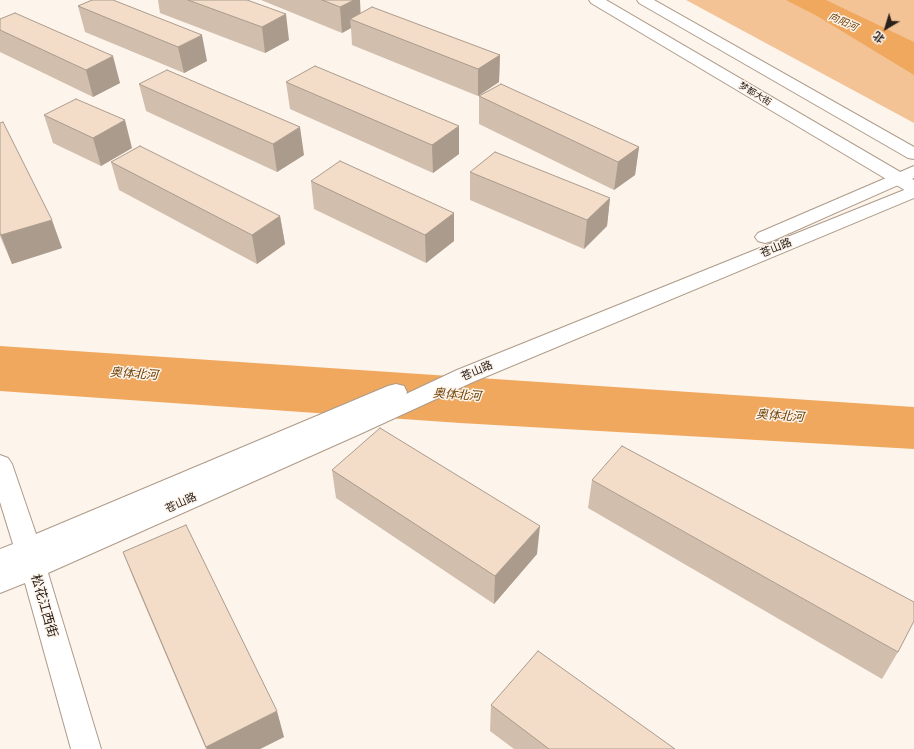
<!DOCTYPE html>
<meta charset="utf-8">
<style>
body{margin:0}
#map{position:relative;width:914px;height:749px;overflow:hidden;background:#fdf4ec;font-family:Cabin,"Noto Sans SC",sans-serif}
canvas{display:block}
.north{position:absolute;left:866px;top:8px;width:40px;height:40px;-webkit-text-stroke:3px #fdf4ec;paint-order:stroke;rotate:218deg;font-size:11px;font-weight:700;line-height:16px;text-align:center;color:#282019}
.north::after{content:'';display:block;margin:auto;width:14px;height:18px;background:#282019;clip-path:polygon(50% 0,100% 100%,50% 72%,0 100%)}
</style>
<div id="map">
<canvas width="914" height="749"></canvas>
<div class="north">北</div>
</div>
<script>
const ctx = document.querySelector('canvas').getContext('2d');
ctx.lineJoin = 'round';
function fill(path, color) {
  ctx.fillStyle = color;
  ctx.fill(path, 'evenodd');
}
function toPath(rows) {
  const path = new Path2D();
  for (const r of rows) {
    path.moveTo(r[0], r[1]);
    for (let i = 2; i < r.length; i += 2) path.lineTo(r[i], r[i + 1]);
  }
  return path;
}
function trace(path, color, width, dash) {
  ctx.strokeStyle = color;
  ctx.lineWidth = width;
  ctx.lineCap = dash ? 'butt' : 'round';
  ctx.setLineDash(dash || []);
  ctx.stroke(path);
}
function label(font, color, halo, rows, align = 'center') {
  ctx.font = font + ' Cabin,"Noto Sans SC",sans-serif';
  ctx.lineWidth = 3;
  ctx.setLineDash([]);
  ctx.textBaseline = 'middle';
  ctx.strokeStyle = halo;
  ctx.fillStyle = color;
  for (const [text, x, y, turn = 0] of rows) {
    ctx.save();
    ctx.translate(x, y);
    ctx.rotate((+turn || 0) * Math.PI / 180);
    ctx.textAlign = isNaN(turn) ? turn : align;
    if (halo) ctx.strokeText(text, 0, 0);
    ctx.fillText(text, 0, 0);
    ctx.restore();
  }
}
fill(toPath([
 [686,0,914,0,914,123]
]), '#f3c396');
fill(toPath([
 [786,0,826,0,914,42,914,75,817,16],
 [0,346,914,407,914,449,460,423,0,391]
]), '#f0a85e');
const tertiary = toPath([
 [914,166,914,178,772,241,765,243,758,241,755,237,758,233,914,166],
 [914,186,914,198,473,382,360,434,48,573,101,749,71,749,25,583,0,593,0,549,13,544,0,502,0,455,8,458,12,464,36,534,388,386,396,384,404,386,407,392,406,394,457,370,914,186]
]);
const primary = toPath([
 [589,0,606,0,914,180,914,193,908,192,591,3,589,0],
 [637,0,654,0,914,147,914,159,908,158,639,3,637,0]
]);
trace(tertiary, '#ae9a87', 2);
trace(primary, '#ae9a87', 2);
fill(tertiary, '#fff');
fill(primary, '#fff');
fill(toPath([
 [92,0,207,61,184,73,85,32,78,6],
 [158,0,247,0,289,40,265,53,160,13],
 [261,0,360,0,360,13,500,55,499,82,478,96,352,45,351,28,342,33],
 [0,19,120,83,93,97,0,52],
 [286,82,459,154,433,173,290,109],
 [139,84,304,155,277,172,146,111],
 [479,96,639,147,635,175,614,190,479,124],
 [44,115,132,148,101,166,53,143],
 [0,123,62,248,12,264,0,236],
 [111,162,280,216,285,244,257,264,119,190],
 [470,172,610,198,607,226,584,249,470,200],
 [311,181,454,213,454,241,426,263,314,209],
 [332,470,537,554,494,604,336,498],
 [592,480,898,652,882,679,588,508],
 [123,552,284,737,260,749,206,749,134,580],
 [491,705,675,749,514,749,490,731]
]), '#d1bead');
fill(toPath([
 [354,0,360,0,361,22,350,19,351,28,342,33,340,7],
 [286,14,289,40,265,53,262,27],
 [202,35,207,61,184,73,178,47],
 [500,55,499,82,478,96,478,69],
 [113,56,120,83,93,97,86,70],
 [125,120,132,148,101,166,93,138],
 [459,126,459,154,433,173,432,145],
 [300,127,304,155,277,172,273,144],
 [639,147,635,175,614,190,618,162],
 [610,198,607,226,584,249,587,220],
 [454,213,454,241,426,263,425,235],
 [280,216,285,244,257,264,252,235],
 [52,220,62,248,12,264,1,235],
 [540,526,537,554,494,604,495,576],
 [277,711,284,737,260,749,207,749,206,747]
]), '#aa9b8d');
const building = toPath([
 [92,0,113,0,202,35,178,47,78,6,92,0],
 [188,0,247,0,286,14,262,27,188,0],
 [322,0,354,0,340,7,322,0],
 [372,7,500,55,478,69,350,19,372,7],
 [15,13,113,56,86,70,0,30,0,19,15,13],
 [315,66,459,126,432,145,286,82,315,66],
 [167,70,300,127,273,144,139,84,167,70],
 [501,84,639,147,618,162,479,96,501,84],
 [76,99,125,120,93,138,44,115,76,99],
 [3,122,52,220,1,235,0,233,0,123,3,122],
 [140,146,280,216,252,235,111,162,140,146],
 [495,152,610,198,587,220,470,172,495,152],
 [340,161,454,213,425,235,311,181,340,161],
 [380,428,540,526,495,576,332,470,380,428],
 [622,446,914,602,914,621,898,652,592,480,622,446],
 [186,525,277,711,206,747,123,552,186,525],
 [538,651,675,749,549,749,491,705,538,651]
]);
fill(building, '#f3ddc9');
trace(building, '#aa9b8d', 1);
label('9px', '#282019', '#fdf4ec', [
 ["梦都大街",755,94,31]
]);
label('italic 10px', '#6c3d00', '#fdf4ec', [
 ["向阳河",843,22,24]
]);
label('11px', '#282019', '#fdf4ec', [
 ["苍山路",776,248,-22],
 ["苍山路",477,371,-23],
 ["苍山路",181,503,-24]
]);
label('italic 12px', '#6c3d00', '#fdf4ec', [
 ["奥体北河",134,374,4],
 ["奥体北河",457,395,4],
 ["奥体北河",780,416,4]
]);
label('13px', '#282019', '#fdf4ec', [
 ["松花江西街",44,606,74]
]);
</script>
